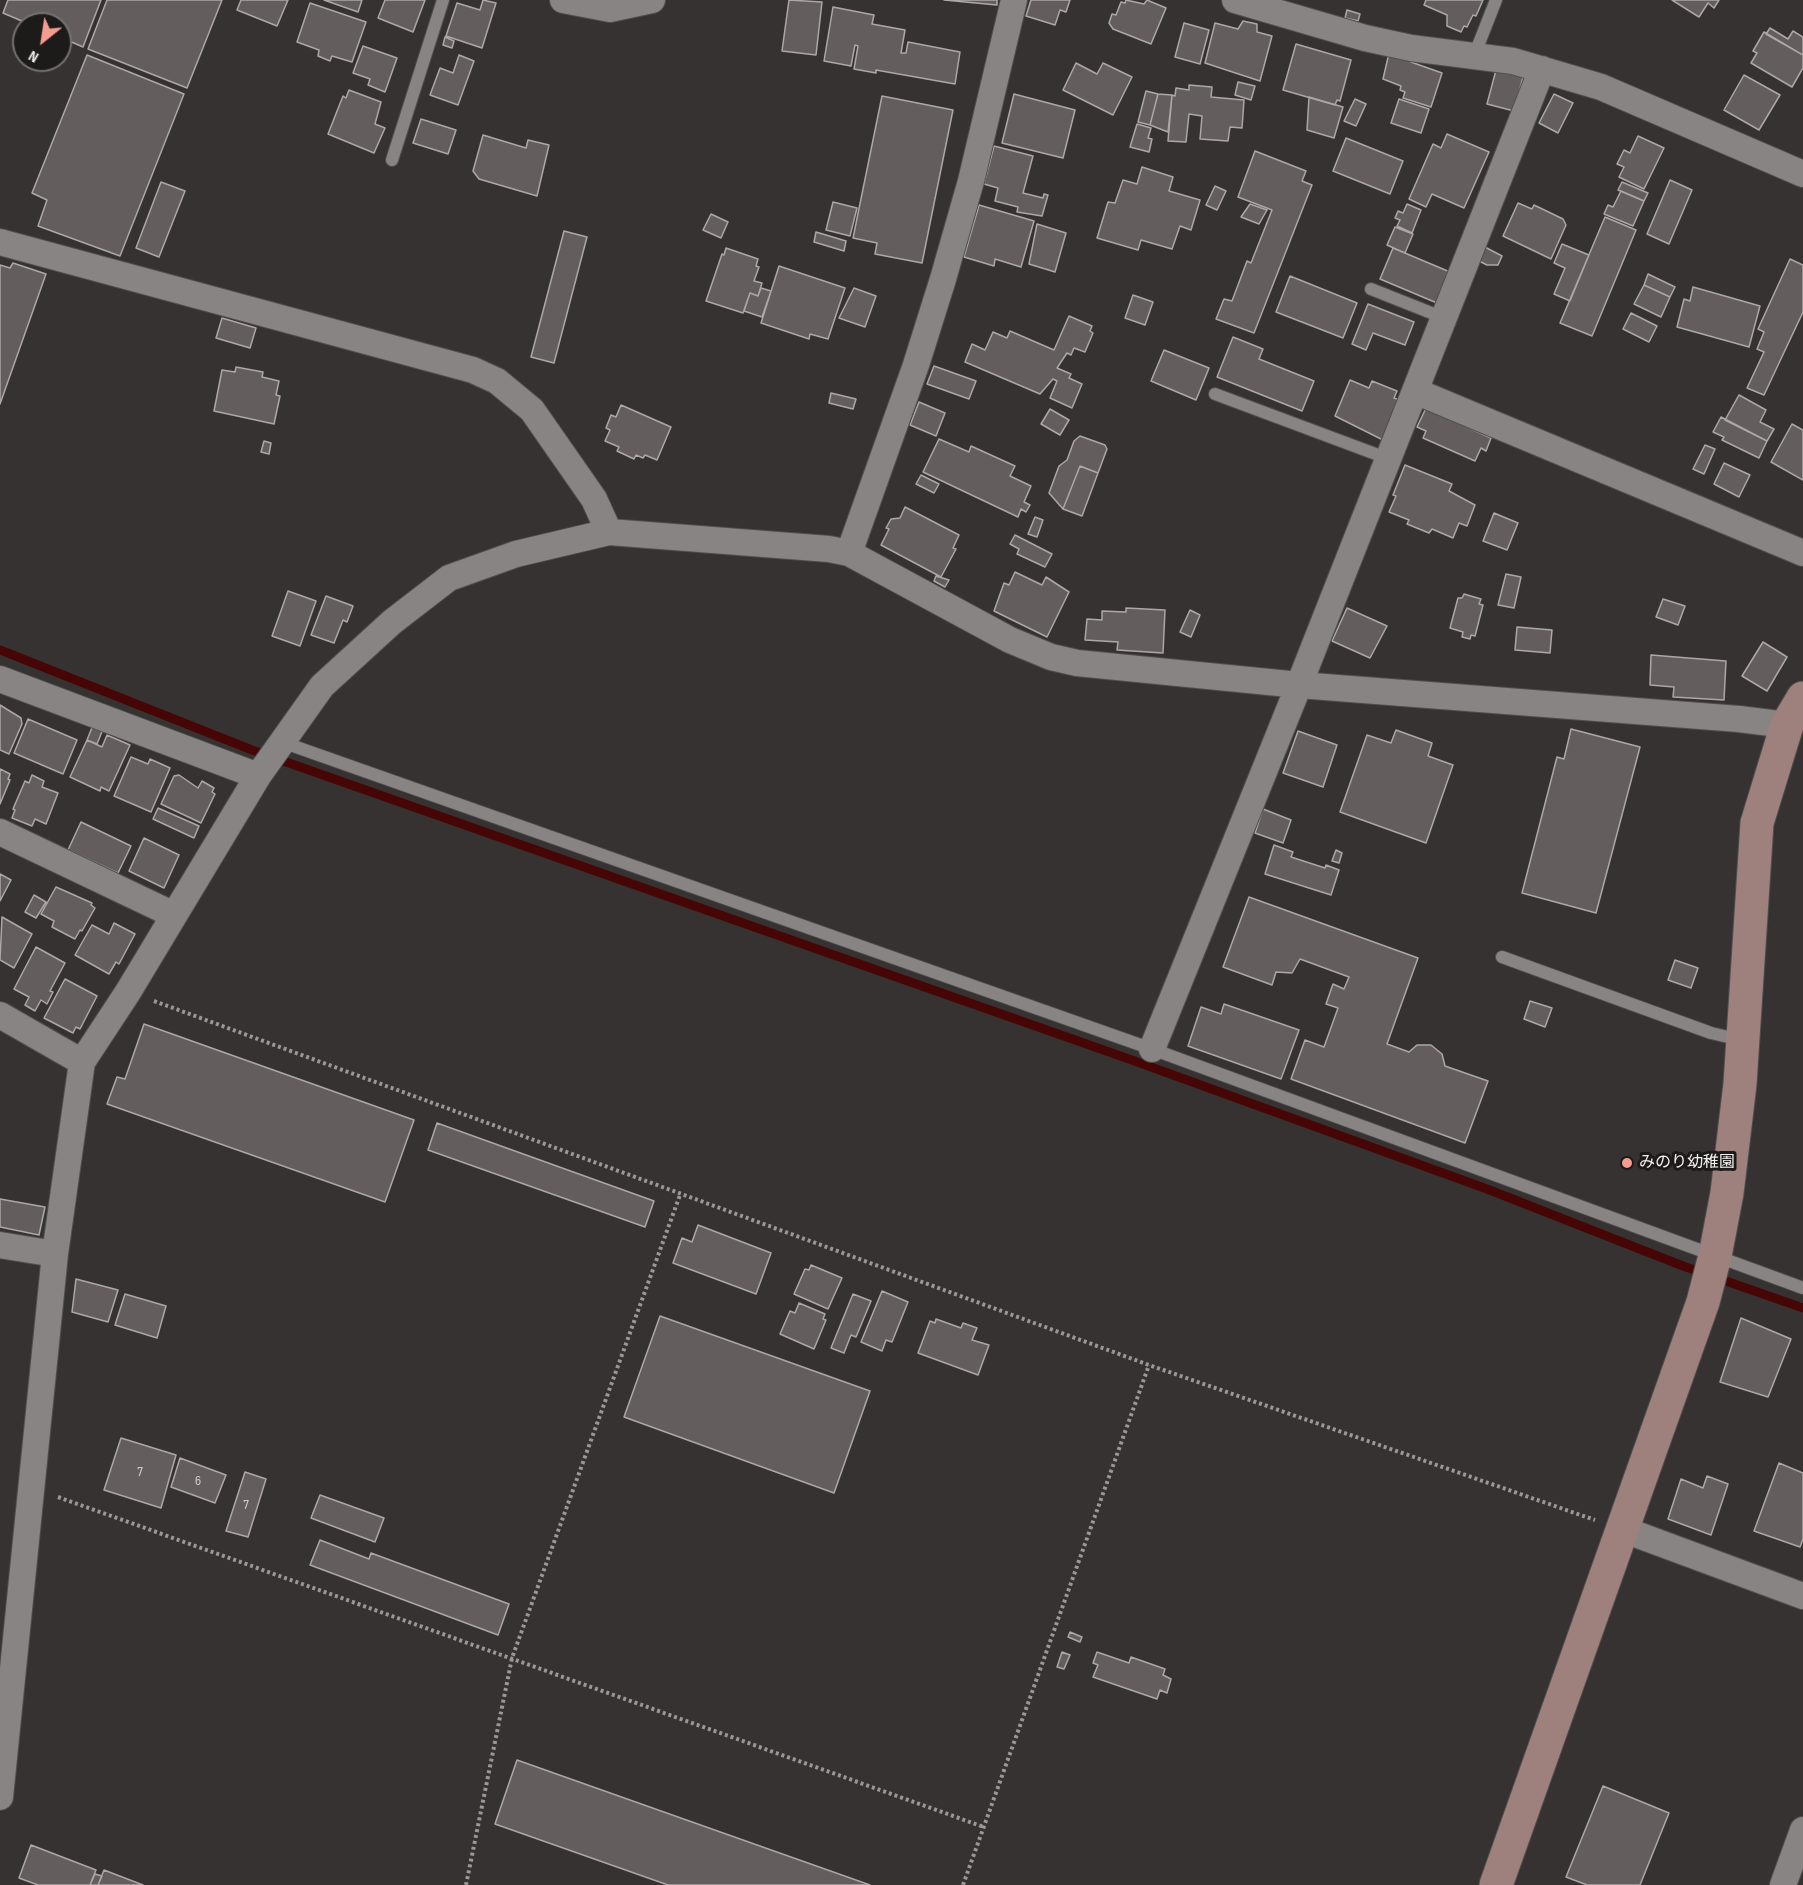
<!DOCTYPE html>
<meta charset="utf-8">
<style>
body{margin:0}
#map{position:relative;width:1803px;height:1885px;overflow:hidden;background:#373232;font-family:"Sofia Sans Condensed",sans-serif}
canvas{display:block}
.north{position:absolute;left:12px;top:12px;width:60px;height:60px;box-sizing:border-box;background:#1d1b1a;border:2px solid #737170;border-radius:50%;rotate:210deg;font-size:16px;font-weight:700;line-height:24px;text-align:center;color:#f4f2f1}
.north::after{content:'';display:block;margin:auto;width:21px;height:27px;background:#f59c92;clip-path:polygon(50% 0,100% 100%,50% 72%,0 100%)}
</style>
<div id="map">
<canvas width="1803" height="1885"></canvas>
<div class="north">N</div>
</div>
<script>
const ctx = document.querySelector('canvas').getContext('2d');
ctx.lineJoin = 'round';
function toPath(rows) {
  const path = new Path2D();
  for (const r of rows) {
    path.moveTo(r[0], r[1]);
    for (let i = 2; i < r.length; i += 2) path.lineTo(r[i], r[i + 1]);
  }
  return path;
}
function trace(path, color, width, dash) {
  ctx.strokeStyle = color;
  ctx.lineWidth = width;
  ctx.lineCap = dash ? 'butt' : 'round';
  ctx.setLineDash(dash || []);
  ctx.stroke(path);
}
function fill(path, color) {
  ctx.fillStyle = color;
  ctx.fill(path, 'evenodd');
}
function label(font, color, halo, rows, align = 'center') {
  ctx.font = font + ' "Sofia Sans Condensed","Noto Sans JP",sans-serif';
  ctx.lineWidth = 6;
  ctx.setLineDash([]);
  ctx.textBaseline = 'middle';
  ctx.strokeStyle = halo;
  ctx.fillStyle = color;
  for (const [text, x, y, turn = 0] of rows) {
    ctx.save();
    ctx.translate(x, y);
    ctx.rotate((+turn || 0) * Math.PI / 180);
    ctx.textAlign = isNaN(turn) ? turn : align;
    if (halo) ctx.strokeText(text, 0, 0);
    ctx.fillText(text, 0, 0);
    ctx.restore();
  }
}
trace(toPath([
 [0,650,252,750,1129,1059,1487,1189,1683,1266,1803,1308]
]), '#470606', 9);
const building = toPath([
 [8,0,101,0,83,47,60,37,60,24,29,24,3,13,8,0],
 [107,0,222,0,187,88,88,49,107,0],
 [241,0,288,0,277,26,237,10,241,0],
 [324,0,362,0,358,12,324,0],
 [385,0,425,0,413,32,378,18,385,0],
 [483,0,496,3,482,48,446,36,457,3,480,10,483,0],
 [789,0,822,2,816,55,782,51,789,0],
 [944,0,997,0,997,5,944,0],
 [1031,0,1070,0,1066,12,1060,10,1055,25,1026,16,1031,0],
 [1126,0,1144,4,1147,0,1166,8,1151,44,1113,29,1109,23,1112,14,1116,15,1121,2,1125,3,1126,0],
 [1426,0,1483,0,1476,16,1473,15,1467,27,1464,26,1461,32,1447,26,1447,15,1424,5,1426,0],
 [1672,0,1719,0,1714,8,1708,3,1699,17,1672,0],
 [310,3,366,22,352,62,332,56,330,61,318,56,319,50,297,42,310,3],
 [833,7,874,15,872,24,905,30,901,53,906,53,908,42,960,52,955,84,876,70,876,73,854,69,858,46,855,45,851,66,824,61,833,7],
 [1347,10,1360,14,1358,21,1345,18,1347,10],
 [1243,21,1257,24,1257,32,1272,36,1260,81,1205,63,1215,23,1238,29,1243,21],
 [1184,23,1209,30,1200,64,1175,57,1184,23],
 [1770,28,1788,39,1793,31,1803,37,1803,55,1766,34,1770,28],
 [1764,32,1803,55,1803,68,1792,87,1751,63,1757,53,1753,51,1764,32],
 [445,37,454,41,452,48,443,45,445,37],
 [1296,44,1351,60,1340,101,1337,100,1335,105,1283,90,1296,44],
 [363,46,397,58,385,92,368,85,370,79,353,73,363,46],
 [1389,53,1412,58,1411,62,1442,73,1431,107,1403,98,1405,92,1400,90,1401,86,1383,79,1389,53],
 [87,55,184,94,120,256,38,226,47,200,32,193,87,55],
 [459,55,474,61,458,105,430,95,440,68,453,73,459,55],
 [1076,63,1097,74,1103,63,1132,77,1113,115,1063,90,1076,63],
 [1496,70,1523,77,1514,111,1487,104,1496,70],
 [1744,75,1780,95,1759,130,1724,110,1744,75],
 [1238,82,1255,86,1251,100,1235,95,1238,82],
 [1189,85,1212,87,1211,97,1244,100,1242,128,1230,127,1228,141,1200,139,1202,116,1189,114,1186,142,1168,141,1172,95,1175,96,1176,88,1189,90,1189,85],
 [349,90,381,102,375,124,385,128,374,153,328,134,343,96,346,98,349,90],
 [1146,91,1158,94,1150,125,1138,122,1146,91],
 [1014,94,1075,110,1063,158,1002,143,1014,94],
 [1158,94,1172,95,1168,132,1150,125,1158,94],
 [1554,94,1573,103,1558,133,1539,123,1554,94],
 [882,96,953,110,922,263,875,254,877,243,853,238,882,96],
 [1309,97,1343,107,1334,138,1307,130,1309,97],
 [1355,99,1366,104,1356,126,1344,121,1355,99],
 [1399,99,1429,109,1421,133,1391,123,1399,99],
 [421,119,456,130,448,154,413,143,421,119],
 [1137,124,1151,128,1148,138,1152,139,1149,152,1130,147,1137,124],
 [1447,134,1489,152,1464,208,1432,194,1426,207,1409,199,1433,144,1441,148,1447,134],
 [483,135,526,148,528,140,549,145,537,196,479,179,473,171,483,135],
 [1638,136,1664,148,1644,189,1619,177,1624,167,1617,164,1624,150,1630,153,1638,136],
 [1346,138,1403,161,1390,194,1333,171,1346,138],
 [994,146,1033,156,1023,193,1043,198,1044,194,1048,195,1042,216,1017,212,1018,207,995,201,998,188,984,184,994,146],
 [1255,151,1306,171,1302,181,1312,185,1254,333,1216,319,1224,299,1232,301,1247,261,1251,263,1272,210,1238,197,1255,151],
 [1142,167,1173,177,1169,191,1200,200,1191,230,1180,226,1172,249,1141,240,1138,250,1097,238,1108,202,1115,203,1123,180,1137,184,1142,167],
 [1670,180,1692,190,1669,244,1647,234,1670,180],
 [161,182,185,191,159,257,136,248,161,182],
 [1622,182,1648,193,1644,201,1618,190,1622,182],
 [1215,186,1226,191,1217,210,1206,205,1215,186],
 [1621,191,1644,201,1633,226,1604,214,1608,205,1613,207,1621,191],
 [833,202,857,208,850,236,826,230,833,202],
 [1518,203,1532,209,1534,205,1563,219,1566,225,1551,259,1503,236,1518,203],
 [1250,204,1267,210,1259,224,1241,217,1250,204],
 [1407,204,1421,210,1412,233,1397,226,1400,220,1395,218,1398,211,1403,213,1407,204],
 [979,205,1034,221,1021,267,995,259,994,266,964,257,979,205],
 [711,214,728,222,721,238,703,230,711,214],
 [1605,217,1636,230,1592,336,1560,323,1605,217],
 [1037,224,1066,233,1055,272,1029,264,1037,224],
 [1395,227,1413,234,1405,253,1387,245,1395,227],
 [564,231,587,237,554,363,531,357,564,231],
 [816,232,846,241,844,251,814,242,816,232],
 [1562,244,1589,255,1570,301,1554,294,1565,268,1554,263,1562,244],
 [1483,246,1502,256,1498,265,1487,265,1477,260,1483,246],
 [726,248,758,259,756,266,759,267,754,281,762,283,758,296,750,293,743,313,706,301,722,254,724,255,726,248],
 [1393,248,1450,272,1437,303,1380,279,1393,248],
 [1790,259,1803,265,1803,312,1764,395,1747,388,1764,352,1757,349,1764,332,1758,329,1790,259],
 [13,263,46,274,0,404,0,265,10,268,13,263],
 [779,266,845,288,828,339,810,334,809,339,761,323,779,266],
 [1648,274,1675,287,1670,297,1644,285,1648,274],
 [1290,276,1357,303,1343,338,1276,312,1290,276],
 [1644,285,1670,297,1661,317,1634,304,1644,285],
 [1693,287,1760,306,1749,347,1677,327,1684,299,1690,301,1693,287],
 [761,288,771,291,762,317,744,311,750,293,758,296,761,288],
 [854,288,876,296,865,327,839,318,854,288],
 [1133,295,1153,302,1145,325,1125,318,1133,295],
 [1368,304,1414,322,1405,345,1373,333,1366,350,1352,344,1368,304],
 [1631,313,1657,326,1649,342,1623,329,1631,313],
 [1069,316,1092,326,1090,331,1093,333,1085,352,1074,348,1071,355,1067,353,1057,368,1071,374,1069,378,1082,384,1072,408,1050,398,1057,381,1053,379,1040,394,965,362,972,344,985,350,993,332,1007,338,1010,331,1054,350,1069,316],
 [222,318,256,328,250,348,216,338,222,318],
 [1233,337,1263,349,1259,359,1314,381,1302,411,1217,377,1233,337],
 [1164,350,1209,368,1196,400,1151,381,1164,350],
 [934,366,976,381,969,399,927,384,934,366],
 [236,367,263,372,262,377,279,381,276,395,280,396,274,424,214,411,222,370,235,372,236,367],
 [1350,380,1369,388,1372,381,1397,391,1394,398,1400,400,1383,440,1335,416,1350,380],
 [831,393,856,399,853,409,829,403,831,393],
 [1739,395,1766,410,1760,422,1774,429,1767,441,1725,420,1739,395],
 [919,402,945,413,936,436,910,425,919,402],
 [621,405,671,427,657,460,645,455,643,458,636,455,634,459,617,451,619,447,605,441,610,430,606,428,611,415,616,417,621,405],
 [1426,408,1491,438,1486,451,1481,448,1475,461,1423,438,1426,431,1417,427,1426,408],
 [1050,409,1069,420,1060,435,1041,424,1050,409],
 [1721,417,1767,441,1759,458,1722,440,1724,437,1713,432,1721,417],
 [1792,424,1803,430,1803,480,1771,462,1792,424],
 [1080,436,1105,445,1107,449,1098,473,1080,466,1063,509,1049,493,1059,466,1067,460,1074,441,1080,436],
 [939,439,969,452,971,446,1015,466,1010,476,1031,486,1024,502,1030,505,1026,512,1021,509,1018,517,923,472,939,439],
 [264,441,271,443,269,454,261,452,264,441],
 [1705,445,1715,449,1704,474,1693,469,1705,445],
 [1724,463,1750,475,1739,497,1714,484,1724,463],
 [1405,465,1452,484,1449,491,1475,505,1467,526,1459,523,1453,538,1432,529,1429,533,1407,524,1409,520,1389,512,1396,496,1393,495,1405,465],
 [1080,466,1098,473,1082,516,1063,509,1080,466],
 [921,475,939,484,934,493,916,484,921,475],
 [905,507,959,535,953,548,956,549,941,577,881,545,889,529,886,528,891,519,900,518,905,507],
 [1494,513,1518,523,1507,550,1483,541,1494,513],
 [1035,517,1043,520,1037,537,1028,534,1035,517],
 [1015,535,1052,554,1045,567,1017,554,1019,549,1010,544,1015,535],
 [1015,572,1042,585,1046,577,1069,592,1047,637,994,611,1004,583,1009,585,1015,572],
 [1506,574,1521,577,1514,608,1498,605,1506,574],
 [936,576,949,580,945,587,934,581,936,576],
 [288,591,316,601,300,646,272,636,288,591],
 [1464,594,1481,599,1479,604,1483,605,1475,636,1471,635,1470,639,1462,637,1463,632,1450,628,1458,598,1462,598,1464,594],
 [326,596,353,606,347,622,343,620,334,643,311,635,326,596],
 [1663,599,1685,606,1678,625,1656,617,1663,599],
 [1126,608,1165,610,1163,653,1117,650,1118,642,1085,640,1087,619,1102,620,1102,611,1126,612,1126,608],
 [1347,608,1387,626,1370,658,1332,641,1347,608],
 [1190,610,1200,615,1191,637,1180,632,1190,610],
 [1517,627,1552,630,1550,653,1515,650,1517,627],
 [1763,642,1787,657,1767,691,1742,676,1763,642],
 [1651,655,1726,661,1724,700,1673,697,1674,687,1650,685,1651,655],
 [0,705,21,718,22,724,9,754,0,750,0,705],
 [28,719,77,740,63,774,14,753,28,719],
 [93,725,103,729,97,744,87,740,93,725],
 [1571,729,1640,747,1596,913,1522,893,1557,757,1564,759,1571,729],
 [1396,730,1432,743,1428,756,1453,765,1426,843,1340,812,1367,735,1391,743,1396,730],
 [1298,731,1337,745,1323,787,1283,773,1298,731],
 [107,735,130,745,109,791,101,787,100,791,70,777,87,740,102,747,107,735],
 [131,757,148,764,150,759,170,768,151,812,114,796,131,757],
 [0,769,10,774,8,779,10,780,0,804,0,769],
 [32,775,44,781,42,787,58,793,46,824,35,819,32,826,12,818,15,810,13,809,25,781,29,783,32,775],
 [179,775,198,788,202,781,214,788,212,792,215,794,201,823,161,804,174,776,179,775],
 [158,808,199,826,194,838,153,819,158,808],
 [1263,809,1291,820,1283,843,1255,833,1263,809],
 [81,822,131,846,118,873,68,850,81,822],
 [144,838,179,855,164,888,129,871,144,838],
 [1274,845,1293,852,1291,857,1325,868,1326,865,1339,870,1331,895,1265,874,1274,845],
 [1336,850,1342,853,1339,863,1332,861,1336,850],
 [0,874,11,880,0,901,0,874],
 [56,887,92,903,91,905,95,908,82,931,80,930,75,939,52,927,54,921,41,914,56,887],
 [34,895,46,902,36,918,25,912,34,895],
 [1249,897,1418,958,1387,1044,1409,1052,1417,1045,1431,1045,1442,1054,1445,1066,1488,1081,1465,1143,1291,1079,1305,1040,1324,1047,1338,1008,1326,1004,1333,984,1344,989,1349,977,1300,959,1292,973,1276,972,1272,985,1223,967,1249,897],
 [2,917,32,934,14,968,0,960,2,917],
 [114,923,135,934,119,964,116,962,109,974,75,955,92,925,109,934,114,923],
 [36,947,65,963,50,991,53,992,47,1004,41,1000,35,1011,25,1005,29,997,14,989,36,947],
 [1675,960,1698,968,1691,988,1668,980,1675,960],
 [65,979,97,996,80,1029,76,1027,73,1033,44,1018,65,979],
 [1530,1001,1552,1008,1545,1027,1524,1019,1530,1001],
 [1224,1004,1299,1030,1281,1079,1188,1046,1201,1007,1221,1014,1224,1004],
 [144,1024,414,1120,385,1202,107,1104,117,1077,125,1079,144,1024],
 [437,1123,654,1201,645,1227,428,1150,437,1123],
 [0,1199,45,1207,39,1235,0,1227,0,1199],
 [698,1225,771,1253,756,1294,673,1263,682,1238,692,1242,698,1225],
 [811,1265,842,1278,828,1309,794,1294,805,1269,809,1270,811,1265],
 [76,1279,118,1290,108,1322,72,1312,76,1279],
 [882,1291,908,1302,892,1342,886,1340,882,1351,861,1342,882,1291],
 [125,1294,166,1306,157,1338,115,1325,125,1294],
 [853,1294,871,1301,856,1337,851,1335,844,1353,831,1348,853,1294],
 [799,1303,825,1314,823,1319,826,1320,814,1349,780,1334,790,1311,795,1313,799,1303],
 [660,1316,870,1391,834,1493,624,1417,660,1316],
 [1741,1318,1791,1339,1768,1397,1720,1382,1741,1318],
 [936,1319,961,1328,963,1323,977,1328,972,1340,989,1345,978,1375,918,1353,930,1321,935,1323,936,1319],
 [121,1438,176,1455,161,1508,104,1490,121,1438],
 [180,1458,226,1475,215,1503,171,1487,180,1458],
 [1779,1463,1803,1473,1803,1539,1800,1547,1754,1531,1779,1463],
 [245,1472,266,1479,248,1537,226,1531,245,1472],
 [1707,1476,1728,1484,1711,1535,1668,1519,1681,1479,1703,1488,1707,1476],
 [320,1495,384,1518,375,1542,311,1518,320,1495],
 [320,1540,369,1559,371,1553,509,1604,498,1635,310,1565,320,1540],
 [1070,1632,1082,1637,1080,1642,1068,1637,1070,1632],
 [1062,1652,1070,1655,1064,1669,1057,1667,1062,1652],
 [1097,1652,1129,1663,1131,1657,1165,1669,1163,1675,1171,1679,1167,1693,1160,1690,1157,1699,1093,1677,1098,1665,1093,1663,1097,1652],
 [517,1760,870,1885,668,1885,495,1824,517,1760],
 [1603,1786,1669,1813,1640,1885,1587,1885,1566,1877,1603,1786],
 [31,1845,96,1870,90,1885,38,1885,19,1878,31,1845],
 [104,1870,143,1885,98,1885,104,1870],
 [95,1874,102,1876,98,1885,90,1885,95,1874]
]);
fill(building, '#635e5d');
trace(building, '#ada8a7', 1.5);
const lane = toPath([
 [1474,56,1496,0],
 [392,160,443,0],
 [1371,289,1444,318],
 [1215,394,1389,459],
 [282,742,1152,1049,1803,1288],
 [1502,957,1711,1033,1741,1040]
]);
const street = toPath([
 [563,0,610,9,652,0],
 [1235,0,1365,38,1411,48,1513,61,1601,87,1803,174],
 [0,242,473,370,497,381,532,410,594,499,609,532],
 [1415,391,1803,553],
 [849,553,916,365,943,279,971,181,1014,0],
 [0,679,258,776],
 [0,832,174,915],
 [0,1015,82,1062],
 [1152,1049,1299,685,1542,69],
 [0,1245,55,1254],
 [1622,1529,1803,1596],
 [0,1797,55,1254,82,1062,128,992,258,776,322,686,392,622,449,578,516,554,609,532,829,549,849,553,1010,640,1051,657,1077,663,1299,685,1739,719,1787,725],
 [1783,1885,1803,1830]
]);
const secondary = toPath([
 [1496,1885,1703,1302,1715,1256,1727,1193,1740,1084,1757,823,1787,725,1803,698]
]);
trace(lane, '#514e4e', 14);
trace(street, '#514e4e', 28);
trace(secondary, '#514e4e', 35);
trace(toPath([
 [154,1001,1149,1365,1595,1520],
 [58,1497,984,1827],
 [466,1885,512,1658,680,1195],
 [963,1885,1149,1365]
]), '#9a9796', 4, [3, 3]);
trace(lane, '#898484', 12);
trace(street, '#898484', 26);
trace(secondary, '#9e807d', 33);
for (const [x, y, r, color] of [
 [1627,1163,6,"#f59c92"]
]) {
  const dot = new Path2D();
  dot.arc(x, y, r, 0, 2 * Math.PI);
  ctx.fillStyle = color;
  ctx.fill(dot);
  trace(dot, '#1d1b1a', 2);
}
label('14px', '#d0cdcc', null, [
 ["7",140,1472],
 ["6",198,1481],
 ["7",246,1505]
]);
label('16px', '#f4f2f1', '#1d1b1a', [
 ["みのり幼稚園",1639,1163]
], 'left');
</script>
